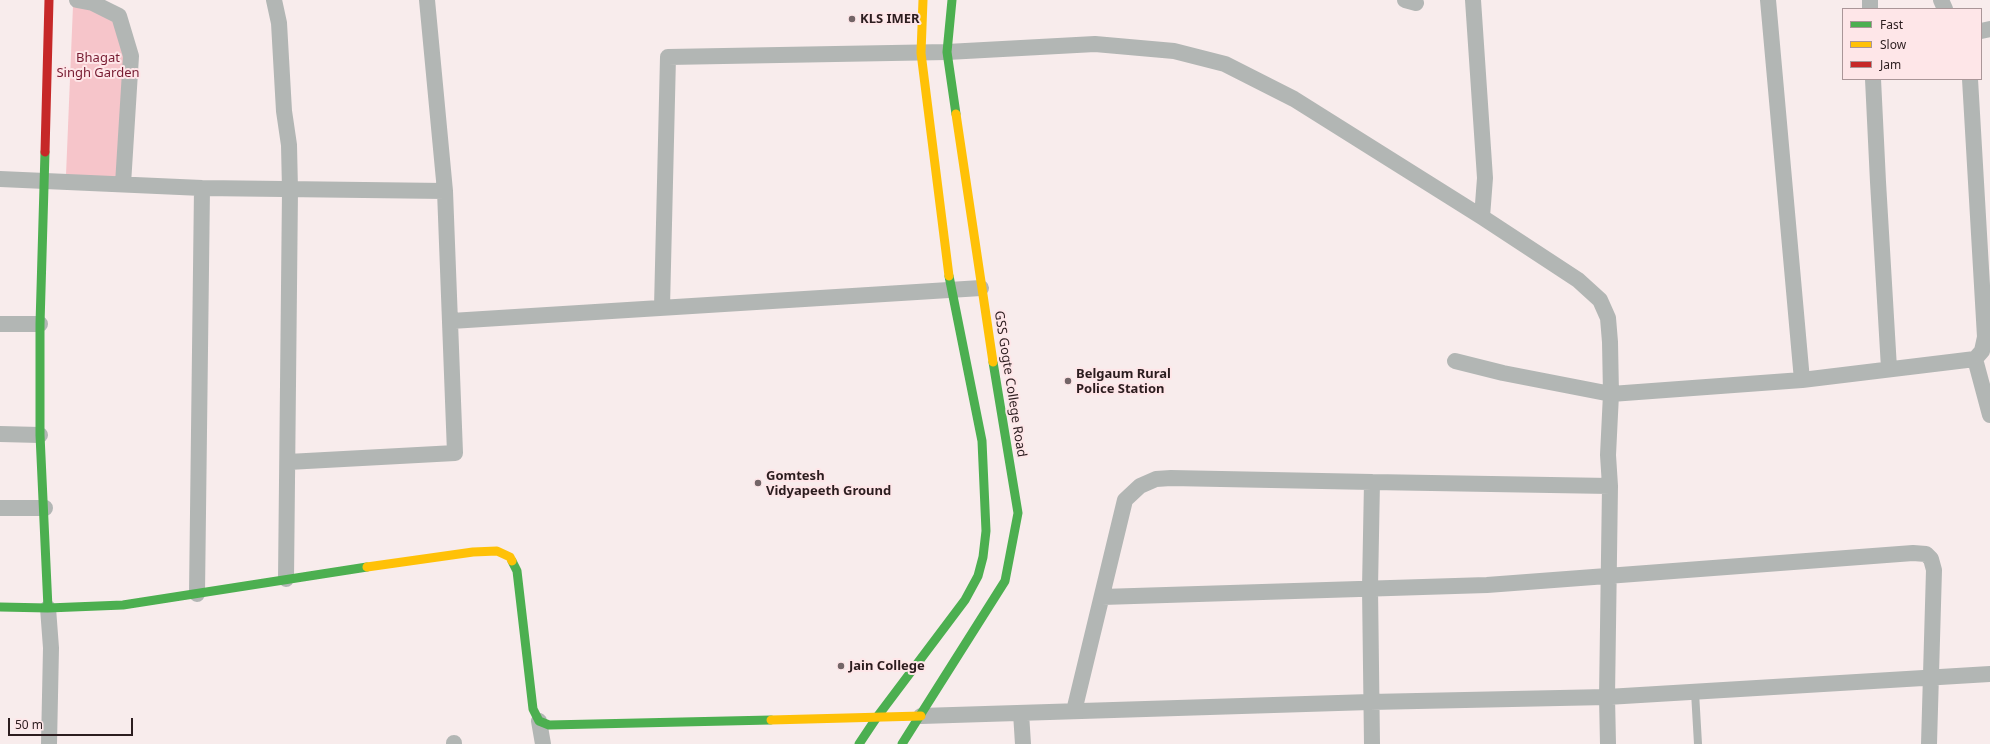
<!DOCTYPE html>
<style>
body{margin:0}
#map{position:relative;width:1990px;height:744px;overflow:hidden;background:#f8ecec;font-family:"Noto Sans",sans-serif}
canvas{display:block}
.legend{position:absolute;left:1842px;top:8px;width:140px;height:72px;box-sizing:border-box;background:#fee6e8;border:1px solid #aa9698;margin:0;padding:5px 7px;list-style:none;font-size:12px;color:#2c1d1f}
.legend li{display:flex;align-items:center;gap:8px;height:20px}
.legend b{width:20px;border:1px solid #aa9698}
.scale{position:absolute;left:8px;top:718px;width:125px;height:18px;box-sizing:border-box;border:2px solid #2c1d1f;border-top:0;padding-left:5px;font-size:12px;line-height:14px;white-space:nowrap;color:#2c1d1f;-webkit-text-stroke:3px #fee6e8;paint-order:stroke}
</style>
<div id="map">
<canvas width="1990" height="744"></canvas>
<ul class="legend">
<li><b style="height:5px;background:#4caf50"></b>Fast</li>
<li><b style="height:5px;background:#ffc107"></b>Slow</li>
<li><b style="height:5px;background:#c62828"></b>Jam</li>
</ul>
<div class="scale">50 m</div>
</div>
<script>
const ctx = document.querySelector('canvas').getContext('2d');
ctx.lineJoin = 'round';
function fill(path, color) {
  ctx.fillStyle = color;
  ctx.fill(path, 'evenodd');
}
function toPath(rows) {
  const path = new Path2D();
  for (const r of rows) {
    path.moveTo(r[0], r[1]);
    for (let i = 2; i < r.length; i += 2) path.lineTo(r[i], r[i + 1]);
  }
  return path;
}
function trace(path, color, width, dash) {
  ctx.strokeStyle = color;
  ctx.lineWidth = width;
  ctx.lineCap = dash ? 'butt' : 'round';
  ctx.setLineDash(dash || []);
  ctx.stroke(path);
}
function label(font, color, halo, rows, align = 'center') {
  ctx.font = font + ' "Noto Sans",sans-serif';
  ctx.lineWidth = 4;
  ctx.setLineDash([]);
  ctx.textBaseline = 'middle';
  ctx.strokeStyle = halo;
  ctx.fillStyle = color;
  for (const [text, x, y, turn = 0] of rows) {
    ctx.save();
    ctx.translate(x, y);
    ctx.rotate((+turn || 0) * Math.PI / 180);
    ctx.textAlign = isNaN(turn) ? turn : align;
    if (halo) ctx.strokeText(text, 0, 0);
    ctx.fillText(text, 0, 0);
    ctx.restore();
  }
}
fill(toPath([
 [73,6,91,8,114,20,126,57,119,177,66,175]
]), '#f6c5ca');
trace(toPath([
 [1695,692,1698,744]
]), '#b2b6b4', 8);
trace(toPath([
 [77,0,93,3,119,16,131,56,123,184],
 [274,0,279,23,284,111,289,145,290,190,286,579],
 [1405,0,1416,3],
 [1473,0,1485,178,1482,217],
 [1768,0,1802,380],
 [1870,0,1870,9],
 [1941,0,1945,9],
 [1981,31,1990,29],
 [1873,79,1878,182,1889,368],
 [0,179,202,188,445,191],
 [662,307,668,57,947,52,1095,44,1174,51,1225,64,1294,99,1482,217,1578,280,1600,300,1608,318,1610,342,1611,394,1608,455,1610,486,1607,697,1608,744],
 [451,321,981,288],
 [0,324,40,324],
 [1975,359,1990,415],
 [1455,361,1503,373,1611,394,1802,380,1975,359,1982,351,1985,337,1970,79],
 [0,434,40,435],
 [288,462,455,453,445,191,427,0],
 [0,508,45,508],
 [197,594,202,188],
 [1102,597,1487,585,1913,553,1926,554,1931,559,1934,570,1929,744],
 [48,608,51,648,49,744],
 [1074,711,1125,500,1140,486,1156,479,1171,478,1372,482],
 [1021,713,1023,744],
 [921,716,1370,702,1607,697,1990,674],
 [539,721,543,744],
 [454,743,454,744],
 [1372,744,1370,588,1372,482,1610,486]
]), '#b2b6b4', 16);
trace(toPath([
 [952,0,947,52,956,114],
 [45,152,40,324,40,435,48,608],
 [512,561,517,571,533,709,539,721,549,725,771,720],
 [0,607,48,608,123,605,367,567],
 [859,744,877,717,965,600,978,576,983,557,986,531,982,441,949,276],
 [902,744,1005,581,1018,513,993,362]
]), '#4caf50', 9);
trace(toPath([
 [923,0,921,53,949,276],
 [956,114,993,362],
 [367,567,473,552,497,551,510,557,512,561],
 [771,720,921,716]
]), '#ffc107', 9);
trace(toPath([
 [45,152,49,0]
]), '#c62828', 9);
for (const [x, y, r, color] of [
 [852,19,4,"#736567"],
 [1068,381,4,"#736567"],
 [758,483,4,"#736567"],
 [841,666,4,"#736567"]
]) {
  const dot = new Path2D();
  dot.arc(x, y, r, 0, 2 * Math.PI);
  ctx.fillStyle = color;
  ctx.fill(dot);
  trace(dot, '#fee6e8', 1.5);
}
label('bold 13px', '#2c1d1f', '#fee6e8', [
 ["KLS IMER",860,19],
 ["Belgaum Rural",1076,374],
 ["Police Station",1076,389],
 ["Gomtesh",766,476],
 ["Vidyapeeth Ground",766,491],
 ["Jain College",849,666]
], 'left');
label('13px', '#771b31', '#fee6e8', [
 ["Bhagat",98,58],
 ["Singh Garden",98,73]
]);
label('13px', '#2c1d1f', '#fee6e8', [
 ["GSS Gogte College Road",1010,384,81]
]);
</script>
